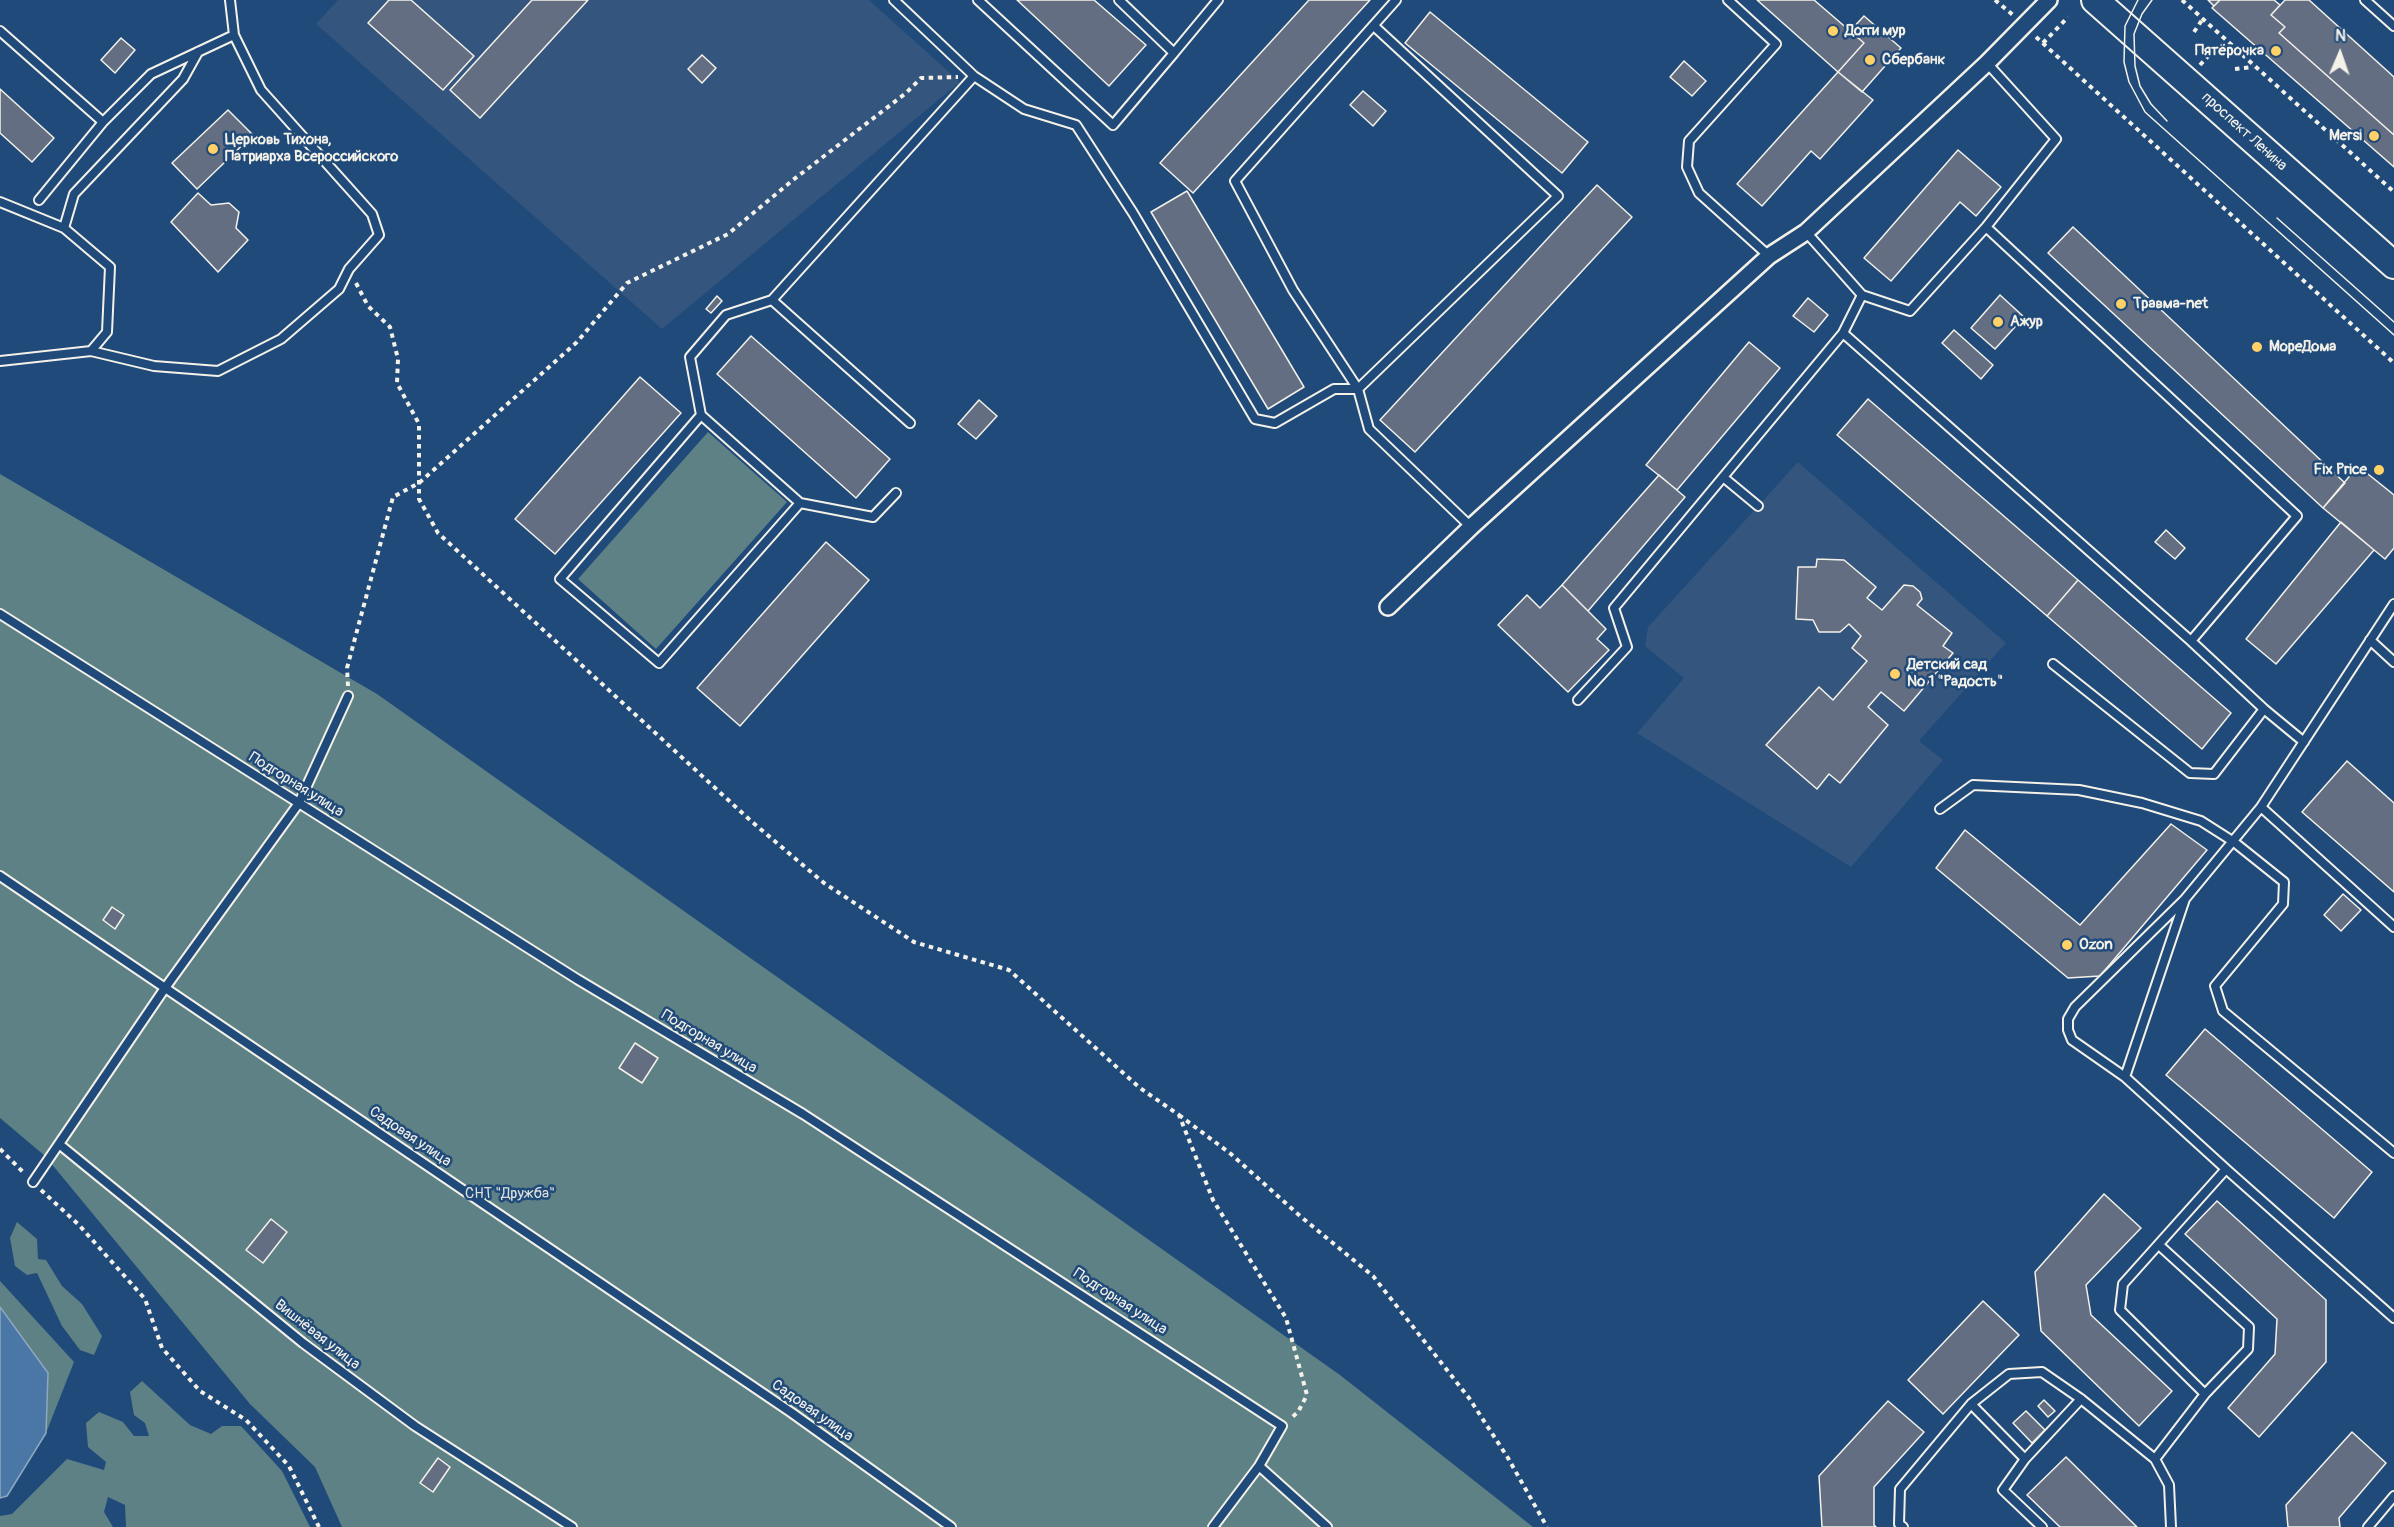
<!DOCTYPE html>
<meta charset="utf-8">
<style>
body{margin:0}
#map{position:relative;width:2394px;height:1527px;overflow:hidden;background:#1f4a7a;font-family:Pangolin,sans-serif}
canvas{display:block}
.north{position:absolute;left:2310px;top:24px;width:60px;height:60px;-webkit-text-stroke:4px #1f4a7a;paint-order:stroke;rotate:2deg;font-size:16px;font-weight:700;line-height:24px;text-align:center;color:#f4f1e8}
.north::after{content:'';display:block;margin:auto;width:21px;height:27px;background:#f4f1e8;clip-path:polygon(50% 0,100% 100%,50% 72%,0 100%)}
</style>
<div id="map">
<canvas width="2394" height="1527"></canvas>
<div class="north">N</div>
</div>
<script>
const ctx = document.querySelector('canvas').getContext('2d');
ctx.lineJoin = 'round';
function fill(path, color) {
  ctx.fillStyle = color;
  ctx.fill(path, 'evenodd');
}
function toPath(rows) {
  const path = new Path2D();
  for (const r of rows) {
    path.moveTo(r[0], r[1]);
    for (let i = 2; i < r.length; i += 2) path.lineTo(r[i], r[i + 1]);
  }
  return path;
}
function trace(path, color, width, dash) {
  ctx.strokeStyle = color;
  ctx.lineWidth = width;
  ctx.lineCap = dash ? 'butt' : 'round';
  ctx.setLineDash(dash || []);
  ctx.stroke(path);
}
function label(font, color, halo, rows, align = 'center') {
  ctx.font = font + ' Pangolin,sans-serif';
  ctx.lineWidth = 5;
  ctx.setLineDash([]);
  ctx.textBaseline = 'middle';
  ctx.strokeStyle = halo;
  ctx.fillStyle = color;
  for (const [text, x, y, turn = 0] of rows) {
    ctx.save();
    ctx.translate(x, y);
    ctx.rotate((+turn || 0) * Math.PI / 180);
    ctx.textAlign = isNaN(turn) ? turn : align;
    if (halo) ctx.strokeText(text, 0, 0);
    ctx.fillText(text, 0, 0);
    ctx.restore();
  }
}
fill(toPath([
 [338,0,869,0,960,82,662,329,316,24],
 [1798,462,2006,643,1919,741,1943,760,1851,867,1637,733,1684,678,1645,646,1648,627]
]), '#34557d');
fill(toPath([
 [708,432,787,502,656,649,578,579],
 [0,474,377,694,1340,1375,1533,1527,342,1527,315,1467,250,1404,45,1156,0,1118],
 [17,1222,37,1239,38,1259,46,1260,62,1286,82,1304,102,1336,94,1355,80,1350,62,1326,37,1273,27,1275,15,1266,10,1238],
 [0,1281,74,1362,46,1433,48,1373,0,1307],
 [142,1381,190,1425,211,1434,222,1426,241,1426,282,1471,310,1527,126,1527,125,1505,108,1497,104,1512,113,1527,0,1527,0,1516,12,1514,67,1459,104,1470,106,1462,88,1447,86,1423,99,1412,123,1422,134,1436,149,1436,145,1423,134,1415,130,1392]
]), '#5e8185');
const water = toPath([
 [0,1307,48,1373,46,1433,7,1496,0,1498,0,1307]
]);
fill(water, '#4a77a5');
trace(water, '#8ea8c0', 1.5);
const building = toPath([
 [389,0,411,0,474,56,443,90,368,23,389,0],
 [532,0,588,0,480,118,450,90,532,0],
 [1017,0,1094,0,1146,45,1109,86,1017,0],
 [1309,0,1370,0,1193,193,1160,163,1309,0],
 [1757,0,1814,0,1864,43,1838,72,1757,0],
 [2208,0,2220,0,2214,6,2208,0],
 [2220,0,2274,0,2280,5,2271,15,2285,27,2279,33,2394,135,2394,167,2212,8,2220,0],
 [2285,0,2309,0,2394,77,2394,135,2279,33,2285,27,2271,15,2285,0],
 [1430,12,1588,142,1562,173,1405,43,1430,12],
 [1864,16,1901,48,1862,92,1838,72,1864,43,1850,31,1864,16],
 [121,38,135,50,115,73,101,60,121,38],
 [702,55,716,68,702,83,688,69,702,55],
 [1684,61,1706,81,1692,96,1670,77,1684,61],
 [1838,72,1873,100,1820,159,1811,151,1762,206,1737,184,1838,72],
 [0,89,54,138,32,162,0,133,0,89],
 [1363,91,1386,111,1373,126,1350,105,1363,91],
 [228,110,253,135,197,189,172,163,228,110],
 [1958,150,2001,187,1976,216,1960,202,1891,281,1864,258,1958,150],
 [1597,185,1632,217,1415,452,1380,420,1597,185],
 [1187,191,1304,387,1268,409,1151,212,1187,191],
 [198,193,211,205,229,203,239,212,236,228,248,240,218,272,171,222,198,193],
 [2073,227,2345,483,2323,508,2048,253,2073,227],
 [2000,295,2024,317,1995,349,1971,328,2000,295],
 [717,296,722,301,711,313,706,309,717,296],
 [1808,298,1828,315,1814,332,1793,316,1808,298],
 [1954,330,1993,365,1981,379,1942,343,1954,330],
 [751,336,890,459,856,498,717,374,751,336],
 [1749,342,1780,368,1677,490,1646,465,1749,342],
 [640,377,681,413,555,554,515,519,640,377],
 [1868,399,2078,580,2047,616,1837,435,1868,399],
 [979,400,997,416,976,439,958,424,979,400],
 [2358,466,2394,495,2394,548,2385,559,2323,508,2358,466],
 [1659,475,1685,497,1588,611,1562,585,1659,475],
 [2341,522,2374,550,2276,664,2246,639,2341,522],
 [2166,530,2185,548,2175,559,2155,542,2166,530],
 [826,542,869,580,740,726,697,688,826,542],
 [1817,559,1844,560,1876,587,1867,598,1882,610,1904,585,1913,586,1920,592,1922,599,1917,605,1952,633,1943,646,1953,653,1904,711,1881,692,1868,707,1888,725,1840,783,1829,774,1817,789,1766,745,1819,687,1833,700,1867,661,1852,648,1861,636,1849,624,1840,632,1819,632,1813,620,1796,619,1798,567,1816,567,1817,559],
 [2078,580,2231,713,2202,749,2047,616,2078,580],
 [1562,585,1606,629,1597,639,1609,650,1568,692,1498,625,1527,595,1540,608,1562,585],
 [2347,761,2394,803,2394,892,2302,812,2347,761],
 [2171,824,2207,850,2100,976,2068,978,1936,868,1965,830,2080,925,2171,824],
 [2343,894,2361,910,2341,931,2324,915,2343,894],
 [112,907,124,915,115,929,103,920,112,907],
 [2205,1029,2372,1172,2334,1218,2166,1075,2205,1029],
 [635,1043,658,1058,642,1083,619,1068,635,1043],
 [2104,1194,2141,1228,2086,1285,2091,1315,2172,1391,2139,1426,2041,1331,2035,1272,2104,1194],
 [2217,1201,2326,1300,2326,1362,2259,1437,2228,1408,2275,1354,2277,1319,2185,1234,2217,1201],
 [271,1219,287,1232,263,1263,246,1250,271,1219],
 [1983,1301,2019,1335,1943,1414,1908,1380,1983,1301],
 [2044,1400,2055,1411,2048,1417,2038,1406,2044,1400],
 [1888,1401,1924,1432,1874,1487,1874,1525,1876,1527,1822,1527,1819,1476,1888,1401],
 [2026,1411,2045,1430,2032,1443,2013,1423,2026,1411],
 [2352,1432,2386,1463,2339,1518,2340,1527,2288,1527,2286,1505,2352,1432],
 [2066,1457,2137,1527,2060,1527,2027,1495,2066,1457],
 [438,1458,450,1467,433,1492,420,1483,438,1458]
]);
fill(building, '#646e83');
trace(building, '#f4f1e8', 1.5);
const lane = toPath([
 [978,0,1113,125,1174,53],
 [1119,0,1174,53,1218,0],
 [1728,0,1776,44,1689,141,1687,167,1699,193,1769,256],
 [2365,0,2394,26],
 [1375,27,1558,196,1358,389,1293,290,1235,181,1396,0],
 [0,31,103,122],
 [974,76,1024,109,1076,125,1133,213,1255,419,1275,423,1334,389,1358,389,1369,429,1471,527],
 [39,200,103,122,151,74,234,35,230,0],
 [0,202,64,228,110,267,107,332,91,351],
 [1986,227,2297,516,2191,641],
 [64,228,74,194,183,79,198,52],
 [1806,232,1862,295,1910,311,1986,227,2056,139,1987,63],
 [772,300,910,423],
 [1843,333,2191,641,2264,709,2304,742],
 [0,361,91,351,154,366,218,371,281,339,339,289,349,269,379,235,372,214,261,90,234,35],
 [701,415,560,579,659,663,800,503,701,415,690,357,726,315,772,300,974,76,894,0],
 [1723,477,1758,506],
 [800,503,873,517,896,493],
 [0,614,577,979,803,1114,1282,1426,1259,1466,1327,1527],
 [2370,640,2394,662],
 [2053,664,2190,773,2214,774,2264,709],
 [1578,700,1627,647,1614,608,1843,333,1862,295],
 [2261,807,2394,927],
 [1940,809,1973,785,2079,790,2142,803,2201,821,2234,842,2284,882,2283,904,2215,986,2223,1011,2394,1153],
 [0,876,792,1413,951,1527],
 [2125,1077,2072,1040,2068,1030,2068,1019,2075,1007,2184,900],
 [59,1144,303,1343,415,1426,572,1527],
 [2226,1169,2394,1318],
 [33,1182,165,988,299,803,348,696],
 [2205,1394,2120,1310,2123,1284,2226,1169,2125,1077,2185,899,2261,807,2394,604],
 [1971,1404,2025,1459],
 [2155,1459,2205,1394,2248,1349,2249,1327,2159,1245],
 [1213,1527,1259,1466],
 [1903,1527,1899,1524,1900,1489,1971,1404,2009,1374,2042,1372,2081,1399,2155,1459,2169,1485,2171,1527],
 [2042,1527,2003,1490,2025,1459,2081,1399],
 [2368,1527,2394,1496]
]);
const street = toPath([
 [1388,607,1471,527,1769,256,1806,232,1987,63,2049,0]
]);
const primary = toPath([
 [2095,0,2394,265]
]);
trace(lane, '#f4f1e8', 12);
trace(street, '#f4f1e8', 20);
trace(primary, '#f4f1e8', 30);
trace(toPath([
 [1995,0,2013,15],
 [2182,0,2394,192],
 [2194,32,2202,20],
 [2036,37,2394,363],
 [2043,43,2068,17],
 [2200,65,2214,50],
 [2235,69,2253,67],
 [356,283,368,306,390,327,398,359,397,383,419,424,419,499,438,533,751,821,824,883,914,942,1009,970,1140,1088,1179,1115,1213,1200,1286,1318,1307,1395,1298,1412,1290,1419],
 [348,686,347,668,393,497,419,483,577,342,627,283,728,234,793,180,906,93,921,78,958,77],
 [1179,1115,1231,1154,1300,1216,1373,1276,1469,1398,1508,1458,1547,1527],
 [0,1149,25,1174],
 [41,1190,79,1225,145,1299,162,1348,200,1391,246,1420,289,1466,319,1527]
]), '#f4f1e8', 4, [4.5, 4.5]);
trace(lane, '#1f4a7a', 8);
trace(street, '#1f4a7a', 15);
trace(primary, '#1f4a7a', 26);
trace(toPath([
 [2138,0,2125,26,2124,62,2129,82,2145,112,2394,335],
 [2152,0,2142,14,2134,34,2135,66,2140,86,2151,104,2167,121],
 [2277,218,2394,322]
]), '#f4f1e8', 1.5);
for (const [x, y, r, color] of [
 [1833,31,6,"#ffd166"],
 [2276,51,6,"#ffd166"],
 [1870,60,6,"#ffd166"],
 [2374,136,6,"#ffd166"],
 [213,149,6,"#ffd166"],
 [2121,304,6,"#ffd166"],
 [1998,322,6,"#ffd166"],
 [2257,347,6,"#ffd166"],
 [2379,470,6,"#ffd166"],
 [1895,674,6,"#ffd166"],
 [2067,945,6,"#ffd166"]
]) {
  const dot = new Path2D();
  dot.arc(x, y, r, 0, 2 * Math.PI);
  ctx.fillStyle = color;
  ctx.fill(dot);
  trace(dot, '#1f4a7a', 2);
}
label('bold 15px', '#f4f1e8', '#1f4a7a', [
 ["Догги мур",1845,31],
 ["Пятёрочка",2264,51,"right"],
 ["Сбербанк",1882,60],
 ["Mersi",2362,136,"right"],
 ["Церковь Тихона,",225,140],
 ["Патриарха Всероссийского",225,157],
 ["Травма-net",2133,304],
 ["Ажур",2010,322],
 ["МореДома",2269,347],
 ["Fix Price",2367,470,"right"],
 ["Детский сад",1907,665],
 ["№ 1 \"Радость\"",1907,682],
 ["Ozon",2079,945]
], 'left');
label('15px', '#f4f1e8', '#1f4a7a', [
 ["проспект Ленина",2244,132,42],
 ["Подгорная улица",296,785,32],
 ["Подгорная улица",709,1042,31],
 ["Садовая улица",410,1137,34],
 ["Подгорная улица",1120,1302,33],
 ["Вишнёвая улица",317,1335,38],
 ["Садовая улица",812,1411,35]
]);
label('15px', '#dee0d9', '#1f4a7a', [
 ["СНТ \"Дружба\"",510,1194]
]);
</script>
